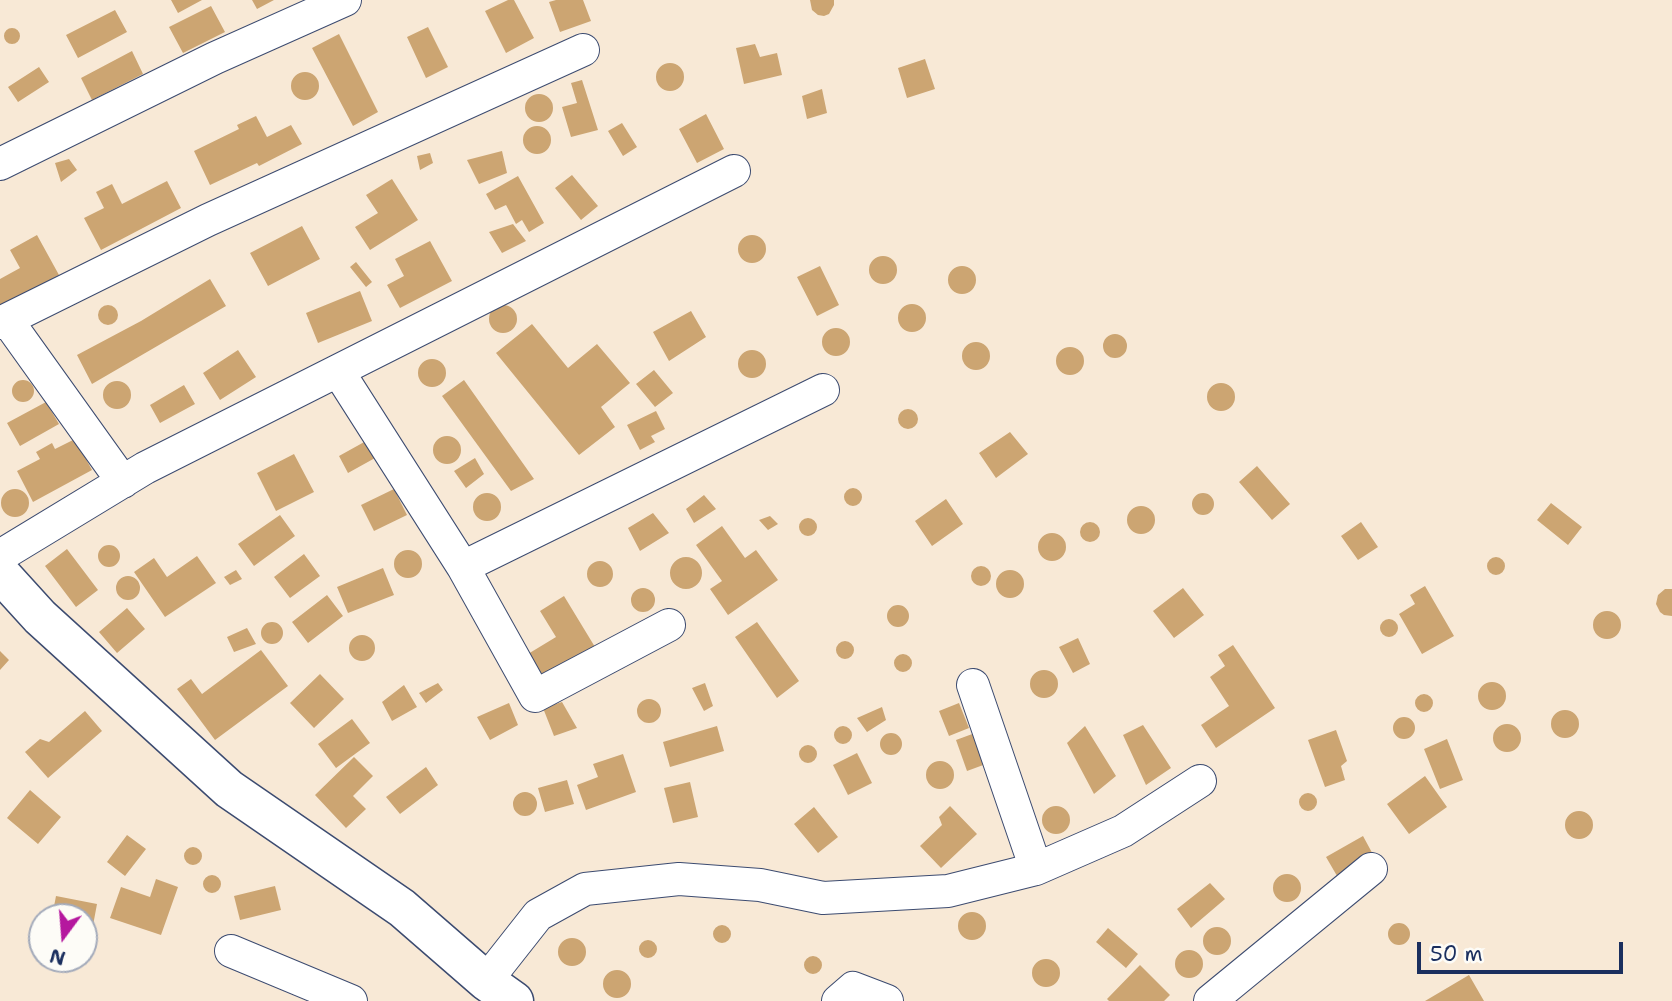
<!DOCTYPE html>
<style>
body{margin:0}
#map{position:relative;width:1672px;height:1001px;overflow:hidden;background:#f8e9d6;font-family:"Shantell Sans",sans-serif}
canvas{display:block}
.north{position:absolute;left:28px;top:903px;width:70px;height:70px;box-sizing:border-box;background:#fdfcf7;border:2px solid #a3aaba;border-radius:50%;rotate:196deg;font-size:19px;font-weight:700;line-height:28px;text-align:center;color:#1b2f5e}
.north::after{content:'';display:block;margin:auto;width:24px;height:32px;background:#b5179e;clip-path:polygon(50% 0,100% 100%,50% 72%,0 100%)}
.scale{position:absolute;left:1417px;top:942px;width:206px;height:32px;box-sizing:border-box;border:4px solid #1b2f5e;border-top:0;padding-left:9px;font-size:21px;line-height:24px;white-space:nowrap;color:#1b2f5e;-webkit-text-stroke:5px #fdfcf7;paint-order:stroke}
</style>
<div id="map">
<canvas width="1672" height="1001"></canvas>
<div class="north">N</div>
<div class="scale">50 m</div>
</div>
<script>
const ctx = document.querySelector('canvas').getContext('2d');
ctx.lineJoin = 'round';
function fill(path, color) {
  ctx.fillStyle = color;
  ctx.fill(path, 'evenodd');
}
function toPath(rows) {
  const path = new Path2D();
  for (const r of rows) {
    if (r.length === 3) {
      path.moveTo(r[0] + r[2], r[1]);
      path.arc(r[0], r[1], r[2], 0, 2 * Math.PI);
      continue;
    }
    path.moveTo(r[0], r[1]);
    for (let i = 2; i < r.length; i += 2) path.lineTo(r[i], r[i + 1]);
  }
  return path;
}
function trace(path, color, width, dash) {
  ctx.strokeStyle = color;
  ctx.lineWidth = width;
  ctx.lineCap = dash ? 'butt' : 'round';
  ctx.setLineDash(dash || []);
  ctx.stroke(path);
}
fill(toPath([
 [171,0,202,0,178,13],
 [252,0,274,0,257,9],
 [508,0,514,0,534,38,506,53,485,11],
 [556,0,583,0,591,21,560,32,549,2],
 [810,0,834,0,834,5,829,14,824,16,818,15,812,10],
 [211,6,225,32,183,53,169,27],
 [115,10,127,32,78,58,66,35],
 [428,27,448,67,426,78,407,37],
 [12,36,8],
 [339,34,378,112,353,126,312,48],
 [755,44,760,57,777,53,782,75,744,84,736,48],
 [132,51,143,74,92,100,81,78],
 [925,59,935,89,907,98,898,68],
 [670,77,14],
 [39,67,49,82,18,102,8,87],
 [305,86,14],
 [582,80,598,130,571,137,562,107,577,103,571,83],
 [822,89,827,113,807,119,802,96],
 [539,108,14],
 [706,114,724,149,697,163,679,129],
 [256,116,267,137,291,125,302,144,259,166,257,163,210,185,194,151,239,129,237,125],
 [622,123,637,147,623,156,608,131],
 [537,140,14],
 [502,151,507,173,479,184,467,160],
 [430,153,433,163,420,170,417,156],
 [69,159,77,170,61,182,55,163],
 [572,175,598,206,581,220,555,188],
 [518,176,544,223,529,232,522,220,516,224,506,205,495,210,486,194],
 [392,179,418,220,370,250,355,227,378,213,366,195],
 [167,181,181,208,101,250,84,218,104,208,96,192,112,184,122,204],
 [513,224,526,241,502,253,489,232],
 [302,226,320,259,268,286,250,253],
 [37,235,59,275,0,308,0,279,20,268,10,250],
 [752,249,14],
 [430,241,452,281,400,308,387,285,404,276,395,259],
 [883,270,14],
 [356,262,372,282,366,287,350,267],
 [820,266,839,305,817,316,797,277],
 [962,280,14],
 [210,279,226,306,92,384,77,355,141,321],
 [360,291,372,321,318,343,306,313],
 [912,318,14],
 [108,315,10],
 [503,319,14],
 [691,311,706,337,669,361,653,332],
 [532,324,568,368,597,344,630,383,601,407,615,427,579,455,496,353],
 [836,342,14],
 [1115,346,12],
 [976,356,14],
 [1070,361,14],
 [238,350,256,377,220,400,203,373],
 [752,364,14],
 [432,373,14],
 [654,370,673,393,655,407,636,384],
 [464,380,534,479,511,491,442,396],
 [23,391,11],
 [117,395,14],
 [1221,397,14],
 [184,385,195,404,160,423,150,405],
 [46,402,59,424,20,446,7,423],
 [908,419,10],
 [656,411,665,429,651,436,655,442,640,450,627,425],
 [1010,432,1028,454,996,478,979,453],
 [447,450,14],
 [75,439,92,470,33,502,17,471,40,459,36,452,52,443,55,449],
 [366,441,375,458,348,473,339,456],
 [294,454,314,492,276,511,257,473],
 [475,458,484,474,466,488,454,471],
 [1257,466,1290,504,1272,520,1239,482],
 [853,497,9],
 [394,489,407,515,374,531,361,505],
 [15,503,14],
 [1203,504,11],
 [487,507,14],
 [704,495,716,509,694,523,686,509],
 [946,499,963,524,932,546,915,521],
 [1551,503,1582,527,1568,545,1537,520],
 [1141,520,14],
 [653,513,669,533,640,551,628,528],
 [280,515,295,536,254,566,238,544],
 [770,516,778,524,768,530,759,520],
 [808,527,9],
 [1361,522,1378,547,1358,560,1341,536],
 [1090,532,10],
 [722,526,745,558,756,550,778,580,728,615,710,589,722,581,696,545],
 [1052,547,14],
 [109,556,11],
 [67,549,98,590,76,607,45,566],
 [408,564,14],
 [304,554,320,576,290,598,274,577],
 [197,556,216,583,165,617,134,572,154,558,167,577],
 [1496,566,9],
 [686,573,16],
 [600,574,13],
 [981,576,10],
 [383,568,394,595,348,613,337,587],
 [236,570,242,579,230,585,224,577],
 [1010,584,14],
 [128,588,12],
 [1425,586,1454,636,1422,654,1399,614,1415,604,1410,595],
 [643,600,12],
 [1183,588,1204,615,1174,638,1153,611],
 [1665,589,1672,589,1672,616,1664,615,1660,612,1656,604,1658,595],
 [327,595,343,616,308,643,292,622],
 [564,596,595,647,538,682,523,657,556,637,540,611],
 [898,616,11],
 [127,608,145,629,117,653,99,632],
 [1607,625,14],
 [1389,628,9],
 [757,622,799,681,777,698,735,637],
 [272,633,11],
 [247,628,256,644,234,652,227,637],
 [362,648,13],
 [1078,638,1090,664,1073,673,1059,647],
 [845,650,9],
 [1233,645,1275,708,1216,748,1201,725,1229,706,1210,677,1225,666,1218,655],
 [261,650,288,686,215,740,177,689,191,679,202,694],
 [0,651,9,660,0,670],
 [903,663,9],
 [1044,684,14],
 [320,674,344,699,314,728,290,703],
 [1492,696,14],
 [438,683,443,690,426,703,419,693],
 [705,683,713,706,704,711,692,688],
 [404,685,417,707,392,721,382,702],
 [1424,703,9],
 [649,711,12],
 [562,702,577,728,554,736,543,708],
 [509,703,518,725,490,740,477,717],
 [959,703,969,728,949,736,939,711],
 [882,707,886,720,867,732,857,718],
 [1565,724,14],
 [85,711,102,731,48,778,25,752,40,739,49,742],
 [1404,728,11],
 [352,719,370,743,336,768,318,744],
 [1507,738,14],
 [1143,725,1171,768,1146,785,1123,735],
 [843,735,9],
 [717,726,724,751,670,767,663,742],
 [1085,726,1116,776,1094,794,1067,743],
 [1336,730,1347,761,1341,766,1345,780,1325,787,1308,740],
 [891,744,11],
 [975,733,986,764,967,771,956,740],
 [1447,739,1463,780,1440,789,1424,749],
 [808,754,9],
 [857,753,872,783,848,795,833,765],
 [623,754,636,792,586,810,577,785,598,777,593,764],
 [354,757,373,776,353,796,366,809,346,828,315,795],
 [940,775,14],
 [426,767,438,785,400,814,386,797],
 [1425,776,1447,807,1409,834,1387,804],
 [567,780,574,804,545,812,538,788],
 [690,782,698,817,673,823,664,788],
 [30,790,61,817,38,844,7,818],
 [525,804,12],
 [1308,802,9],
 [950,806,977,834,941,868,920,846,942,825,939,817],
 [1056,820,14],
 [814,807,838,837,818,853,794,824],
 [1579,825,14],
 [127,835,146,849,125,876,107,862],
 [1363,836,1376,860,1340,881,1326,857],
 [193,856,9],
 [1287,888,14],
 [212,884,9],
 [156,879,178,887,161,935,110,918,121,887,150,897],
 [1210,883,1225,899,1191,928,1177,909],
 [275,886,281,910,240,920,234,896],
 [56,896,97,904,91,936,84,934,84,917,52,917],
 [972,926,14],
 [1399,934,11],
 [722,934,9],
 [1217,941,14],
 [1108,928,1138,954,1126,968,1096,942],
 [572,952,14],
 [648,949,9],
 [1189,964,14],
 [813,965,9],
 [1046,973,14],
 [1140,965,1170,995,1164,1001,1109,1001,1107,999],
 [617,984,14],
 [1469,975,1484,1001,1425,1001]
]), '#cca572');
const street = toPath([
 [0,164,215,58,345,0],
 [7,320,123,482],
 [0,323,208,220,583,50],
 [338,371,463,567,535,696,669,625],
 [0,556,145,468,734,171],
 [463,567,823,390],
 [973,685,1036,869],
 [231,951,351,1001],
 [486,981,538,915,585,889,679,879,760,885,823,898,948,891,1036,869,1123,831,1200,781],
 [838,1001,853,988,887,1001],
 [1210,1001,1371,869]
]);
const secondary = toPath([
 [0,573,40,617,229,789,402,908,486,981,514,1001]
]);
trace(street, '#3c4b70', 34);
trace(secondary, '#3c4b70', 41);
trace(street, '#fff', 32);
trace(secondary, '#fff', 38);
</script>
